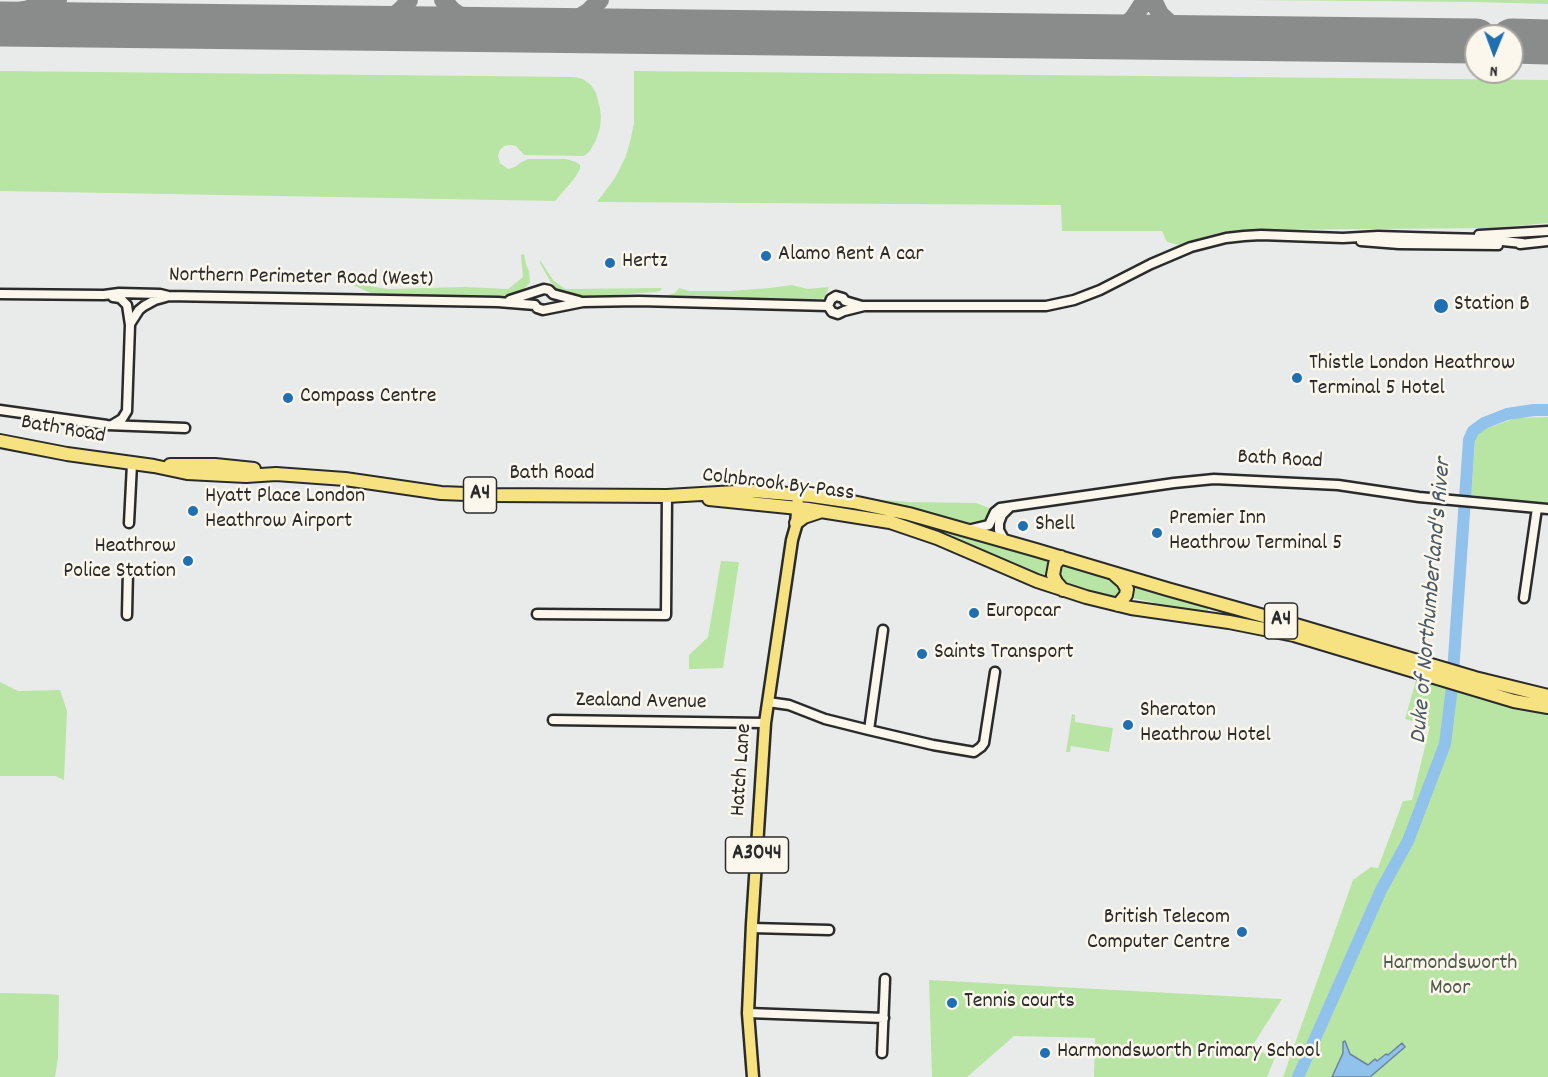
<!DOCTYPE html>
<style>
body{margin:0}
#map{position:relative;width:1548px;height:1077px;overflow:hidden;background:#e9ebeb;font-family:Dekko,sans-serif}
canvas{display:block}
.north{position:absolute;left:1464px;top:24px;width:60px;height:60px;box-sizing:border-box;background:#fbf7ec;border:2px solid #a8a59f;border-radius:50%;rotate:181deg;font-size:16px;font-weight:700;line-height:24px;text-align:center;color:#2b2b2b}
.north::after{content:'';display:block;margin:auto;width:21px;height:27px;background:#1f6fb2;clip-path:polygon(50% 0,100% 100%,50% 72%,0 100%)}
</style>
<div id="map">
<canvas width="1548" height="1077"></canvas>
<div class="north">N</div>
</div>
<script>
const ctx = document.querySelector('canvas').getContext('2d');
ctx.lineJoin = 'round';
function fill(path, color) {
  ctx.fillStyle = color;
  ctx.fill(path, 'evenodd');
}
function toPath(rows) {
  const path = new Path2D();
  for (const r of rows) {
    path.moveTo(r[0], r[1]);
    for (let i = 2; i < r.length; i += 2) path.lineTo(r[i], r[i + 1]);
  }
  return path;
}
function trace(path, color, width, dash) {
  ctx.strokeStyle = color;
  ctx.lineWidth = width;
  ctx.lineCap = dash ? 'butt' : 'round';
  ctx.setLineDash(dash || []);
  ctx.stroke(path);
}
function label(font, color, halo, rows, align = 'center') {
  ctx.font = font + ' Dekko,sans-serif';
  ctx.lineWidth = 5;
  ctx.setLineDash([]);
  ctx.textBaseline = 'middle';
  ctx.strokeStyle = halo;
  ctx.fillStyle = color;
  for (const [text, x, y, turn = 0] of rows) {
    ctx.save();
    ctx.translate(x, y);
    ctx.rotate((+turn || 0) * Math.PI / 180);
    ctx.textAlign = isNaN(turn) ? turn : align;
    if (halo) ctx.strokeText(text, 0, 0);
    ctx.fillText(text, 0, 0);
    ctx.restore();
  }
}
fill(toPath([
 [1246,0,1548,0,1548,4,1474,2],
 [0,71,574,77,583,79,591,85,596,93,600,108,601,117,600,128,596,140,590,151,584,156,524,155,516,146,510,145,504,146,500,150,498,156,500,163,508,169,515,167,520,163,528,159,566,159,576,162,580,165,580,169,574,179,555,201,0,191],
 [634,71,1548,80,1548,223,1490,228,1251,230,1223,232,1207,236,1179,245,1167,242,1162,231,1062,231,1061,205,597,202,615,178,626,156,631,138,634,123],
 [524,254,526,264,529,271,530,282,526,287,521,291,512,295,502,296,373,294,348,283,349,282,358,282,368,286,389,289,464,287,508,289,523,277,521,255],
 [540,260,553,280,565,289,662,288,660,291,654,292,589,297,564,293,556,289,550,281,540,263],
 [792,285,808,289,829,287,825,297,821,299,661,297,675,293,679,288,690,291,730,291,770,288],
 [1548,417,1548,506,1471,495,1476,432,1516,418],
 [850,497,908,502,976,503,992,509,988,520,984,523,975,525],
 [804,500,876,511,1053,560,1050,582,878,515,853,509,800,503],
 [721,561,739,562,723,668,689,669,689,655,708,637],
 [1062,563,1070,565,1083,572,1116,581,1121,585,1122,597,1111,599,1102,594,1063,582,1057,572],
 [1128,582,1207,604,1209,615,1153,607,1153,602,1130,598],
 [1417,677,1451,687,1443,744,1406,840,1379,889,1296,1077,1283,1077,1353,880,1371,867,1378,868,1403,801,1412,800,1430,726,1405,719],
 [0,682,18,691,60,690,67,711,64,780,55,776,0,776],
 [1452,687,1548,710,1548,1077,1298,1077,1381,890,1408,841,1445,744],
 [1072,714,1075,715,1075,722,1113,728,1109,752,1071,746,1070,752,1066,752],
 [929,980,1282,999,1251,1048,1275,1057,1267,1077,1094,1077,1095,1038,1014,1036,967,1077,932,1077],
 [0,993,49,994,59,995,58,1058,55,1077,0,1077]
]), '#b8e5a3');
const water = toPath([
 [1345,1041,1350,1054,1368,1065,1375,1059,1377,1061,1386,1054,1388,1055,1402,1043,1405,1047,1370,1077,1332,1077,1343,1053,1343,1042,1345,1041]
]);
fill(water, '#90c2ec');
trace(water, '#68869f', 1.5);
trace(toPath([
 [1298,1077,1381,890,1408,841,1445,744,1452,687,1469,440,1473,431,1484,423,1507,414,1534,410,1548,410]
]), '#90c2ec', 12);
trace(toPath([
 [443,0,452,10,463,18,472,22,497,30],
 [1153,0,1160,14,1175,28,1189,34,1212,39],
 [0,14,25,10,58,0],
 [364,28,393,17,403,8,409,0],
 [552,31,580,17,588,12,600,0],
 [1096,37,1111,32,1128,23,1134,17,1145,0]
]), '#8a8b8b', 18);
trace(toPath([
 [0,24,1476,41],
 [1512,41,1548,42]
]), '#8a8b8b', 45);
const minor = toPath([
 [1479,235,1548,231],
 [1361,241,1399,244,1498,245],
 [1520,244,1548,241],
 [0,294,104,295,119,293,160,294,168,296,498,302,535,305,537,308,543,310,583,302,639,301,828,306],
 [510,300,544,289,549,290,553,294,579,301],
 [828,306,832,312,838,314,844,311,864,306,1046,306,1074,300,1100,290,1151,264,1191,247,1226,238,1244,236,1261,235,1343,238,1378,236,1443,238,1483,239,1522,243],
 [828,306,831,299,836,296,843,298,845,301,862,306],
 [130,324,139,310,144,306,155,300,166,297],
 [0,410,107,425,185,428],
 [112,425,122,419,127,411,130,325,127,305,120,298,113,297],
 [129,523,132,464],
 [972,529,989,525,995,512,1000,508,1174,483,1214,479,1338,485,1419,497,1548,509],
 [1005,541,999,530,999,523,1002,515,1010,507],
 [1524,598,1537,508],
 [537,614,666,615,667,496],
 [127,615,128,570],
 [768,702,789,705,825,719,869,730,933,745,974,752,981,747,984,743,995,672],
 [553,720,765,723],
 [869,730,883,630],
 [752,928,829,930],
 [748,1013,884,1018],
 [882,1053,885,979]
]);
const major = toPath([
 [753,1077,748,1013,752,924,765,723,792,540,796,526,798,495]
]);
const highway = toPath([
 [0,441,67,454,154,466,187,473,246,476,276,474,345,479,441,493,492,495,667,496,753,491,812,496,853,502,909,514,1036,550,1167,589,1296,625,1475,678,1548,696],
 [170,465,215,465,254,469],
 [709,499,808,509,890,522,937,538,1037,581,1086,597,1131,608,1229,622,1294,635,1514,701,1548,707],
 [796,523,804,517,819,512],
 [1061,557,1055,564,1053,575,1056,582,1063,590],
 [1115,575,1123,582,1127,589,1126,595,1118,605]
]);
trace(minor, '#2b2b2b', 13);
trace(major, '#2b2b2b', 15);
trace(highway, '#2b2b2b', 16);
trace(minor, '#fbf7ec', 8);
trace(major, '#f6e281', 10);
trace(highway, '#f6e281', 12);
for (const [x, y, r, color] of [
 [766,256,6,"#1f6fb2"],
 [610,263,6,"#1f6fb2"],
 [1441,306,8,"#1f6fb2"],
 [1297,378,6,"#1f6fb2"],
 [288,398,6,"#1f6fb2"],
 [193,511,6,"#1f6fb2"],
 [1023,526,6,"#1f6fb2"],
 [1157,533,6,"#1f6fb2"],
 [188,561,6,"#1f6fb2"],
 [974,613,6,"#1f6fb2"],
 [922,654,6,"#1f6fb2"],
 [1128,725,6,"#1f6fb2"],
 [1242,932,6,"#1f6fb2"],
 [952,1003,6,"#1f6fb2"],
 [1045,1053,6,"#1f6fb2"]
]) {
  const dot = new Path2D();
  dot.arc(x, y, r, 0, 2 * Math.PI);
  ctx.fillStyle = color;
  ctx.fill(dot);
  trace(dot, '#fbf7ec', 2);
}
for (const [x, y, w] of [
 [480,495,33],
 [1281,621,33],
 [757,855,63]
]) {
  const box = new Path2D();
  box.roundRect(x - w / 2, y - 18, w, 36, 4.5);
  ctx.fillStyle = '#fbf7ec';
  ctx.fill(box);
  trace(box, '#2b2b2b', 1.5);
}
label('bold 21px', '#2b2b2b', null, [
 ["A4",480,495],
 ["A4",1281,621],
 ["A3044",757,855]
]);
label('22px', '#2b2b2b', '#fbf7ec', [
 ["Alamo Rent A car",778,256],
 ["Hertz",622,263],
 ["Station B",1454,306],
 ["Thistle London Heathrow",1309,365],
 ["Terminal 5 Hotel",1309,390],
 ["Compass Centre",300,398],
 ["Hyatt Place London",205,498],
 ["Heathrow Airport",205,523],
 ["Premier Inn",1169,520],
 ["Heathrow Terminal 5",1169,545],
 ["Shell",1035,526],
 ["Heathrow",176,548,"right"],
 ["Police Station",176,573,"right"],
 ["Europcar",986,613],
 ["Saints Transport",934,654],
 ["Sheraton",1140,712],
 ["Heathrow Hotel",1140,737],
 ["British Telecom",1230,919,"right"],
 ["Computer Centre",1230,944,"right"],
 ["Tennis courts",964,1003],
 ["Harmondsworth Primary School",1057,1053]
], 'left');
label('22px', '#2b2b2b', '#fbf7ec', [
 ["Northern Perimeter Road (West)",301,279,1],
 ["Bath Road",63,431,10],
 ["Bath Road",1280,461,3],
 ["Bath Road",552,475],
 ["Colnbrook By-Pass",778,486,7],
 ["Zealand Avenue",641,703,1],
 ["Hatch Lane",743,770,-86]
]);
label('22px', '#4e5a49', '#fbf7ec', [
 ["Harmondsworth",1450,965],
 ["Moor",1450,990]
]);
label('italic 24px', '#495865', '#fbf7ec', [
 ["Duke of Northumberland's River",1433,601,-85]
]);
</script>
